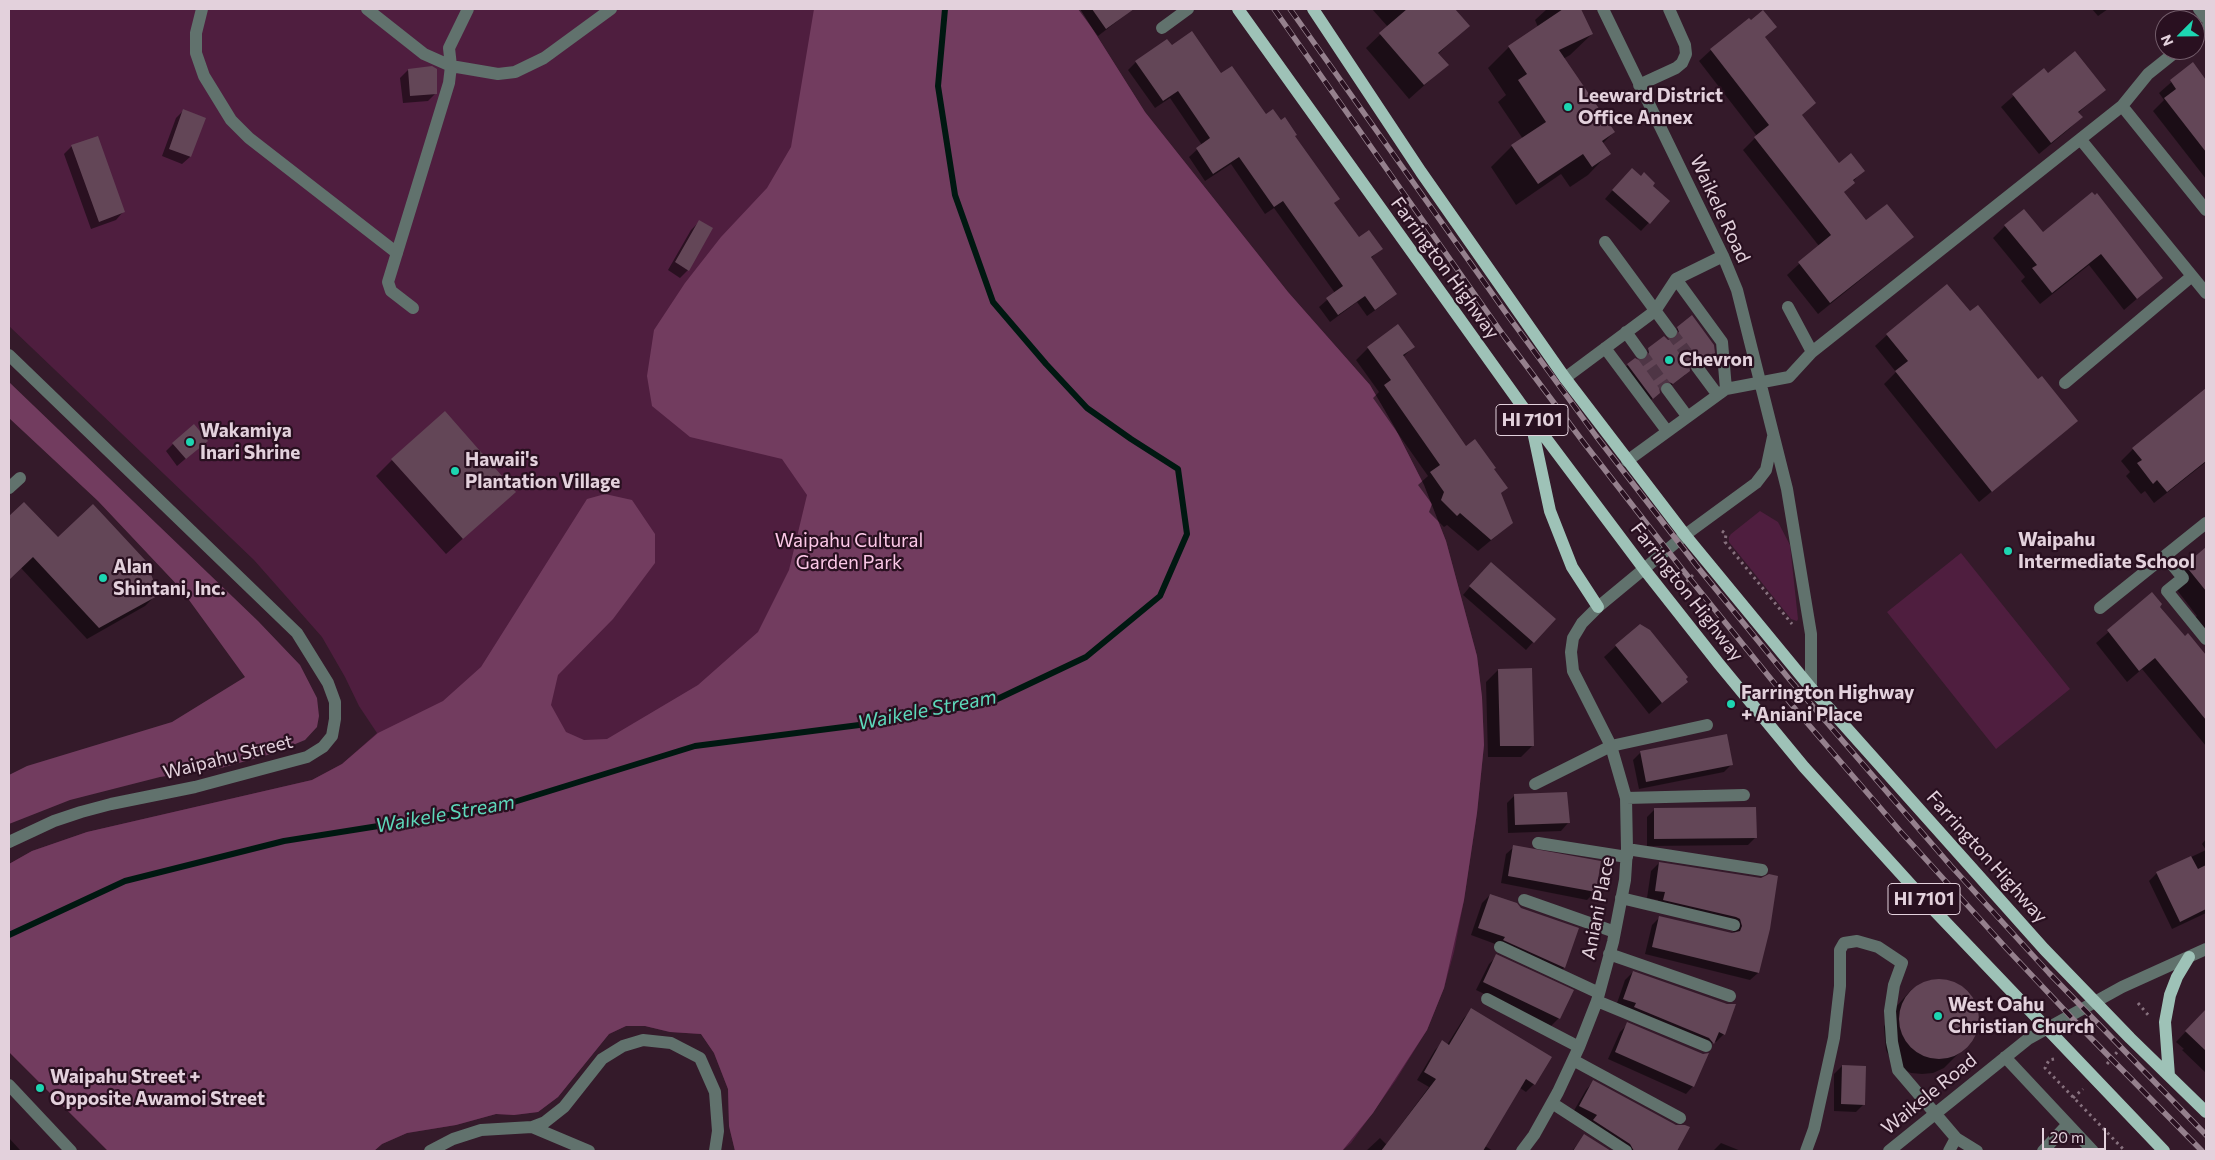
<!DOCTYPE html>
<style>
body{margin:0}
#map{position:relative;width:2215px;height:1160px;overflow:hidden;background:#341a2a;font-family:Commissioner,sans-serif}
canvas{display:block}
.frame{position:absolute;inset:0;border:10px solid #e3d1dc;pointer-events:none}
.north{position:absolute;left:2155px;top:10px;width:50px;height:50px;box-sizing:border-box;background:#291020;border:1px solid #735d6b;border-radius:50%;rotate:247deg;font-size:14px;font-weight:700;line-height:20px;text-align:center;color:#e3d1dc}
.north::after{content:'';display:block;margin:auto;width:18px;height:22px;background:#1dd5b1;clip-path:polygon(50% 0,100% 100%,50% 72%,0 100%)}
.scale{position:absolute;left:2042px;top:1128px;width:64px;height:22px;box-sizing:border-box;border:2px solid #e3d1dc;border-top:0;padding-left:6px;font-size:15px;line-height:18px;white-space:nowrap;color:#e3d1dc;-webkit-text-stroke:4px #291020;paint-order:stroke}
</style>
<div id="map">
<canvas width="2215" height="1160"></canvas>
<div class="frame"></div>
<div class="north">N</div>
<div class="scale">20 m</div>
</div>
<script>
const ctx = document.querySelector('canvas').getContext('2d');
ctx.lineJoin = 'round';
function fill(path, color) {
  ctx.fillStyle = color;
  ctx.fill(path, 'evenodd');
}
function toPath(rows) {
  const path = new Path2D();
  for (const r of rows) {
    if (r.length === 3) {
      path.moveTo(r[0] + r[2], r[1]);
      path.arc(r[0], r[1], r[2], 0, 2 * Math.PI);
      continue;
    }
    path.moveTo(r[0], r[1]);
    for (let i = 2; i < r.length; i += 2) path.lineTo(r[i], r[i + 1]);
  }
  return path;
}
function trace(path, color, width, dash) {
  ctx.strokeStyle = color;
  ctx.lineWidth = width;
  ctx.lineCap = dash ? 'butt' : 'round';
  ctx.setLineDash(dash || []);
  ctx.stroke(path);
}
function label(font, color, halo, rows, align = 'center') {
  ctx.font = font + ' Commissioner,sans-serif';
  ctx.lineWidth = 4.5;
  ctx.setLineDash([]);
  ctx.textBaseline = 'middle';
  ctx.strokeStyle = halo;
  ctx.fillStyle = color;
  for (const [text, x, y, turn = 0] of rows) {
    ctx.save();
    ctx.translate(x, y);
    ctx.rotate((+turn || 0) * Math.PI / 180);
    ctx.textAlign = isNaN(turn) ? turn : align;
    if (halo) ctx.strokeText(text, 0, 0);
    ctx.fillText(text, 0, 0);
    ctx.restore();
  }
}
fill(toPath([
 [9,9,1080,9,1145,112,1288,292,1370,385,1395,428,1424,485,1446,541,1477,656,1482,697,1484,745,1477,813,1464,900,1454,952,1444,988,1427,1030,1396,1080,1351,1143,1342,1151,735,1151,729,1126,728,1089,714,1053,701,1034,670,1032,645,1026,626,1026,609,1034,558,1097,538,1112,514,1115,496,1114,456,1125,407,1133,382,1144,374,1151,108,1151,9,1052,9,864,32,851,87,832,312,780,342,764,377,733,359,706,345,677,322,637,254,560,9,326],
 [1760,511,1778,522,1790,545,1798,619,1797,621,1791,619,1729,542,1729,537,1731,534],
 [1961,553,2070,689,1996,749,1887,612]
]), '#4f1e3f');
fill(toPath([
 [814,9,1080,9,1145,112,1288,292,1370,385,1395,428,1424,485,1446,541,1477,656,1482,697,1484,745,1477,813,1464,900,1444,988,1427,1030,1373,1113,1342,1151,735,1151,729,1126,728,1089,714,1053,701,1034,670,1032,645,1026,626,1026,609,1034,558,1097,538,1112,514,1115,496,1114,456,1125,407,1133,382,1144,374,1151,108,1151,9,1052,9,864,32,851,87,832,312,780,342,764,378,733,443,701,481,667,587,499,605,494,632,500,655,534,655,563,613,619,558,675,551,705,566,732,584,740,607,739,698,685,758,632,789,570,807,495,782,459,690,437,652,406,647,376,654,330,685,283,721,237,767,188,791,147],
 [9,382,258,621,300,665,317,698,319,716,317,727,305,740,271,754,221,768,160,777,70,800,9,824,9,775,27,766,172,722,245,677,181,589,98,501,9,418]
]), '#723c5f');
fill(toPath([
 [1078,9,1133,9,1098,36],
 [1372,9,1454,9,1468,26,1438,54,1447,65,1409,99,1366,48,1388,27],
 [1547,9,1580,9,1592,34,1570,55,1563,59,1614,132,1603,143,1609,153,1588,175,1570,187,1561,174,1516,205,1491,167,1512,146,1523,139,1498,102,1506,95,1488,68,1509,47,1538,27,1535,20],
 [2092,9,2108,9,2098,16],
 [1751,21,1775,27,1764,38,1815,103,1801,116,1839,164,1863,170,1843,193,1866,222,1912,237,1900,248,1818,314,1787,275,1819,246,1743,150,1757,136,1699,61,1711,50],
 [1171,47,1220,75,1265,116,1294,137,1338,199,1333,204,1359,239,1381,249,1371,258,1396,294,1388,301,1367,316,1357,302,1330,322,1319,307,1335,293,1274,208,1265,214,1231,164,1205,181,1189,157,1202,145,1170,98,1155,108,1128,70,1136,62],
 [2192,64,2206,82,2206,179,2153,111,2164,100,2159,93],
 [408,70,436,93,428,101,403,103,400,78],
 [2043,70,2047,75,2104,90,2078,113,2081,117,2069,129,2039,154,2001,107],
 [184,110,204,118,190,157,182,164,162,156,176,118],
 [72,146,123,212,116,220,91,229,64,154],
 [1624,177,1652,186,1669,201,1641,231,1605,199],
 [2092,193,2162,277,2124,310,2089,265,2040,304,2021,281,2025,277,1993,238,2005,226,2043,233],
 [699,222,688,270,680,278,668,270,691,230],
 [1970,313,2077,421,1979,502,1884,384,1896,372,1875,346,1887,335],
 [1678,328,1710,356,1699,365,1692,362,1688,364,1685,375,1669,387,1662,384,1658,386,1655,397,1649,401,1624,368,1628,365,1644,361,1646,357,1645,353,1649,349,1674,340,1676,336,1674,331],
 [1413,347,1403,357,1465,447,1506,488,1500,494,1512,523,1478,551,1447,525,1444,527,1429,512,1432,504,1418,485,1428,476,1373,398,1379,392,1356,360,1368,348],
 [2206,390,2206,462,2154,503,2145,491,2141,494,2126,476,2130,472,2121,461,2133,449],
 [173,444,198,448,177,466,166,451],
 [392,460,515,491,446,554,376,476],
 [24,503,57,539,157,594,145,606,87,639,21,568,9,579,9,517],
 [2206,549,2206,635,2193,619,2197,616,2170,581],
 [1483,571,1533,642,1526,650,1463,595],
 [2152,594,2158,607,2184,638,2188,635,2206,657,2206,746,2142,669,2127,682,2096,643],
 [1616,646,1684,679,1686,682,1649,714,1604,657],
 [1498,670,1533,745,1521,757,1488,757,1486,682],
 [1641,752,1732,764,1724,772,1639,789,1633,760],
 [1515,795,1568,823,1561,831,1508,833,1507,803],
 [1655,809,1756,837,1748,845,1647,846,1647,817],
 [2206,839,2206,913,2172,929,2149,881,2157,873,2206,850,2202,844],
 [1514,847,1600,862,1595,892,1587,900,1501,883,1506,854],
 [1659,863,1768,928,1758,973,1750,980,1645,954,1652,925,1660,917,1734,934,1732,927,1656,907,1658,900,1647,898,1651,871],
 [1490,895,1521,909,1578,929,1564,968,1557,975,1498,945,1471,935,1482,903],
 [1497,956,1559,1018,1551,1026,1476,990,1489,964],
 [1633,972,1724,1034,1716,1042,1714,1041,1705,1050,1616,1006,1625,980],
 [1930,980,1950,981,1959,985,1973,1000,1977,1022,1975,1033,1969,1043,1944,1068,1933,1073,1922,1074,1911,1073,1900,1068,1891,1060,1886,1050,1884,1027,1888,1016,1911,990],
 [1472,1010,1534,1084,1526,1092,1520,1088,1485,1146,1493,1151,1416,1151,1394,1134,1429,1087,1417,1080,1435,1050,1443,1042,1447,1045,1464,1018],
 [2206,1010,2206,1073,2182,1050,2184,1049,2176,1042],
 [1628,1024,1703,1055,1693,1086,1686,1094,1608,1059,1620,1032],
 [1842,1066,1864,1104,1856,1112,1834,1111,1834,1074],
 [1593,1082,1676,1126,1678,1146,1674,1151,1622,1151,1572,1114,1586,1090],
 [1585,1135,1609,1151,1572,1151],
 [9,1138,20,1150,19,1151,9,1151],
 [1380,1138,1393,1151,1366,1151],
 [1721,1143,1741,1151,1713,1151]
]), '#0007');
trace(toPath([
 [9,935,125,881,284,841,498,807,695,746,867,724,991,702,1086,657,1160,596,1187,534,1178,469,1131,439,1087,408,1046,364,993,302,955,195,938,86,945,9]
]), '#001811', 6);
fill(toPath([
 [1092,9,1134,9,1106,29],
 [1407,9,1455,9,1470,26,1438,53,1449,65,1424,85,1379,33],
 [1563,9,1581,9,1593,34,1559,50,1615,132,1602,141,1611,154,1592,167,1583,154,1538,184,1511,145,1546,122,1518,80,1527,74,1508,46],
 [1763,10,1777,27,1765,37,1816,103,1802,115,1839,163,1851,153,1865,171,1853,180,1855,183,1844,192,1866,220,1887,204,1914,237,1830,303,1798,262,1831,235,1754,137,1769,125,1710,49,1749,18,1751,20],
 [1192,31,1221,73,1232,66,1266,114,1273,109,1281,120,1285,117,1297,135,1295,136,1340,199,1334,203,1359,237,1369,230,1383,249,1371,257,1397,294,1375,310,1365,296,1338,315,1326,298,1343,286,1283,201,1274,207,1239,157,1213,174,1196,148,1210,138,1178,91,1163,101,1135,61,1167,39,1172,45],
 [2075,51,2106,90,2078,112,2083,117,2051,143,2012,94,2044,68,2048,73],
 [2193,62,2206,80,2206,152,2164,98,2176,89,2170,80],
 [432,66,437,69,437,94,410,96,408,69],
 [183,109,206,118,191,157,169,149],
 [98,136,125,212,99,222,71,145],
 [1632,168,1641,176,1644,172,1655,183,1653,186,1670,201,1650,224,1612,190],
 [2092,192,2095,195,2097,193,2163,278,2137,299,2101,254,2052,293,2032,268,2037,265,2004,225,2024,209,2043,232],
 [699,220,713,228,689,271,675,262],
 [1947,284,1970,311,1978,305,2038,379,2042,376,2078,421,1992,492,1895,371,1908,361,1886,334],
 [1692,315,1714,345,1715,353,1703,362,1697,359,1692,361,1689,364,1690,371,1673,384,1667,381,1662,383,1659,386,1660,393,1653,399,1627,364,1635,358,1641,361,1646,359,1649,353,1648,348,1664,336,1668,340,1676,338,1679,332,1677,327],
 [1398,324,1415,347,1403,355,1466,446,1475,439,1496,468,1494,469,1508,488,1501,493,1513,523,1491,540,1460,513,1457,516,1441,500,1444,492,1430,472,1440,465,1384,385,1391,380,1367,347],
 [2206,388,2206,461,2167,492,2157,480,2153,484,2137,463,2142,460,2132,448],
 [445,411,516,492,463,539,391,459],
 [194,424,208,441,186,459,172,443],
 [24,502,58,537,93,504,146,561,159,595,99,628,33,557,9,580,9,516],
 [2206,547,2206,591,2185,565],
 [1491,562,1556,619,1534,643,1469,586],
 [2152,592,2162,604,2160,607,2185,636,2188,633,2206,655,2206,720,2155,658,2139,671,2107,630],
 [1640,624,1650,630,1688,677,1686,679,1688,682,1662,703,1615,645],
 [1532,668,1534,746,1500,746,1498,669],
 [1727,734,1733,765,1646,782,1640,751],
 [1567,792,1570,823,1515,825,1514,794],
 [1756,807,1757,838,1654,839,1654,808],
 [1513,845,1601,861,1596,892,1508,876],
 [2191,856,2198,869,2206,865,2206,909,2180,922,2156,872],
 [1659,862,1761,878,1769,874,1778,876,1770,929,1759,973,1652,947,1659,916,1732,933,1740,931,1742,926,1740,919,1736,917,1663,900,1665,892,1655,891],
 [1490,894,1517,903,1521,908,1579,928,1565,968,1503,940,1505,937,1478,928],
 [1496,954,1574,990,1560,1019,1483,982],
 [1633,971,1727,1004,1736,1004,1725,1035,1719,1032,1714,1044,1709,1038,1634,1007,1636,1003,1623,999],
 [1939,1019,40],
 [1471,1008,1552,1057,1535,1085,1526,1079,1483,1151,1381,1151,1436,1079,1424,1072,1442,1040,1449,1045],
 [2206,1009,2206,1051,2185,1031],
 [1627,1022,1703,1054,1709,1053,1694,1087,1615,1052],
 [1842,1065,1866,1066,1865,1105,1841,1104],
 [1593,1080,1676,1125,1685,1125,1690,1127,1677,1151,1634,1151,1630,1144,1593,1120,1597,1115,1579,1106],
 [1584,1134,1611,1151,1573,1151]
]), '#634657');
trace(toPath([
 [1671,332,1697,367],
 [1641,353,1667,389]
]), '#4e3545', 12, [12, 6]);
trace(toPath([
 [1722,531,1726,534,1725,542,1792,624],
 [1682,586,1694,574],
 [2138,1003,2149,1016],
 [2054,1059,2049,1060,2045,1068,2125,1151],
 [2107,1064,2118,1051],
 [2073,1098,2083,1089]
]), '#87717e', 3, [2.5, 4]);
trace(toPath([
 [202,9,196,33,196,53,204,76,231,120,249,138,397,253],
 [367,9,424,54,451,66,498,74,515,72,544,58,611,9],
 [1603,9,1723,256,1737,290,1787,489,1811,634,1811,688],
 [2199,9,2206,18],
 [1162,28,1188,9],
 [2195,36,2206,28],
 [1639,85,1676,68,1682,63,1686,54,1685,45,1669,9],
 [2122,106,2206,210],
 [2081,140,2206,293],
 [1605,242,1671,332],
 [1676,279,1722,342,1726,389],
 [1788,307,1812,352],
 [413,308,391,291,388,282,449,83,451,66,449,48,468,9],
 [1626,332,1641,353],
 [1605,348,1667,431],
 [9,355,297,633,328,683,335,702,335,719,332,736,323,747,307,757,195,787,111,804,81,812,54,821,9,842],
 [1697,367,1717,394],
 [1565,378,1655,311,1676,279,1723,256],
 [2065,383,2192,276],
 [1667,389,1687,416],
 [1627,461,1726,389,1789,377,1812,352,2122,106,2148,74,2178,50],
 [9,488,20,478],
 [2165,556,2183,578,2167,591,2206,639],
 [2100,608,2206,523],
 [1535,784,1611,746,1707,725],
 [1626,798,1744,795],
 [1538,843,1627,857],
 [1627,849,1762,870],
 [1621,898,1734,925],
 [1524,900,1615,932],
 [1500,947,1599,993],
 [1609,954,1730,996],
 [1487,999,1579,1047],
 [1597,1001,1706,1046],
 [2005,1057,2093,1151],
 [1573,1060,1680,1118],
 [9,1085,71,1151],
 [1552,1103,1626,1151],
 [532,1127,589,1151],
 [430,1151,453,1139,481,1130,532,1127,545,1122,564,1107,602,1059,623,1046,643,1040,671,1043,700,1058,715,1092,718,1131,715,1151],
 [1522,1151,1534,1135,1558,1092,1579,1047,1597,1001,1613,942,1625,880,1627,849,1626,798,1611,746,1573,671,1571,652,1573,638,1582,623,1598,607,1685,535,1756,483,1766,470,1773,437],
 [1806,1151,1814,1129,1834,1038,1840,986,1840,950,1844,943,1857,941,1878,947,1902,963,1894,985,1890,1011,1892,1042,1898,1070,1956,1138,1977,1151],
 [1889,1151,2028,1039,2122,987,2206,949],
 [1949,1151,1956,1138],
 [2043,1151,2067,1125]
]), '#61726d', 12);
trace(toPath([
 [1238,9,1530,417,1644,569,1719,664,1804,767,1932,908,2164,1151],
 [1313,9,1421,172,1565,378,1685,535,1811,688,2044,949,2130,1038,2206,1112],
 [1531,422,1550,511,1572,567,1598,607],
 [2169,1076,2165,1022,2170,995,2177,977,2189,957]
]), '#9ec2b7', 12);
const rail = toPath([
 [1274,9,1504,336,1584,443,1682,569,1796,710,1901,832,2007,949,2088,1035,2202,1151],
 [1290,9,1506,313,1596,436,1696,565,1790,680,1951,866,2049,973,2206,1135]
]);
trace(rail, '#95808d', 5.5);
trace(rail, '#291020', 4, [11]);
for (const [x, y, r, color] of [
 [1568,107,5,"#1dd5b1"],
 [1669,360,5,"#1dd5b1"],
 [190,442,5,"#1dd5b1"],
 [455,471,5,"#1dd5b1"],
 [2008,551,5,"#1dd5b1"],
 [103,578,5,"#1dd5b1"],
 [1731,704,5,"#1dd5b1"],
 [1938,1016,5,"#1dd5b1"],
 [40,1088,5,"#1dd5b1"]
]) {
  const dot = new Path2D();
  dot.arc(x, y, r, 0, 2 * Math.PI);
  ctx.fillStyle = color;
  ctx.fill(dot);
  trace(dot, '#291020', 2);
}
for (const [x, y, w] of [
 [1532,420,72],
 [1924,899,72]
]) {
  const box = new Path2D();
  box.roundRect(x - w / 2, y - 15.5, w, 31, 4);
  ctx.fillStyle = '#291020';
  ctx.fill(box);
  trace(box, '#e3d1dc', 1);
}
label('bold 18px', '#e3d1dc', null, [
 ["HI 7101",1532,420],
 ["HI 7101",1924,899]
]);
label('bold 19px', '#e3d1dc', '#291020', [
 ["Leeward District",1578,96],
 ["Office Annex",1578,118],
 ["Chevron",1679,360],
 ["Wakamiya",200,431],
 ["Inari Shrine",200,453],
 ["Hawaii's",465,460],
 ["Plantation Village",465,482],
 ["Waipahu",2018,540],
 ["Intermediate School",2018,562],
 ["Alan",113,567],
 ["Shintani, Inc.",113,589],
 ["Farrington Highway",1741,693],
 ["+ Aniani Place",1741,715],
 ["West Oahu",1948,1005],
 ["Christian Church",1948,1027],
 ["Waipahu Street +",50,1077],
 ["Opposite Awamoi Street",50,1099]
], 'left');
label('19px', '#e3d1dc', '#291020', [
 ["Waikele Road",1720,209,65],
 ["Farrington Highway",1445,268,54],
 ["Farrington Highway",1687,592,52],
 ["Waipahu Street",228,757,-14],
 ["Farrington Highway",1987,857,48],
 ["Aniani Place",1598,908,-79],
 ["Waikele Road",1929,1094,-39]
]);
label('19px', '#fcc8e7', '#291020', [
 ["Waipahu Cultural",849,541],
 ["Garden Park",849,563]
]);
label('italic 20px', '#5dd8ba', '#291020', [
 ["Waikele Stream",927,710,-11],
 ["Waikele Stream",445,814,-10]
]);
</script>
